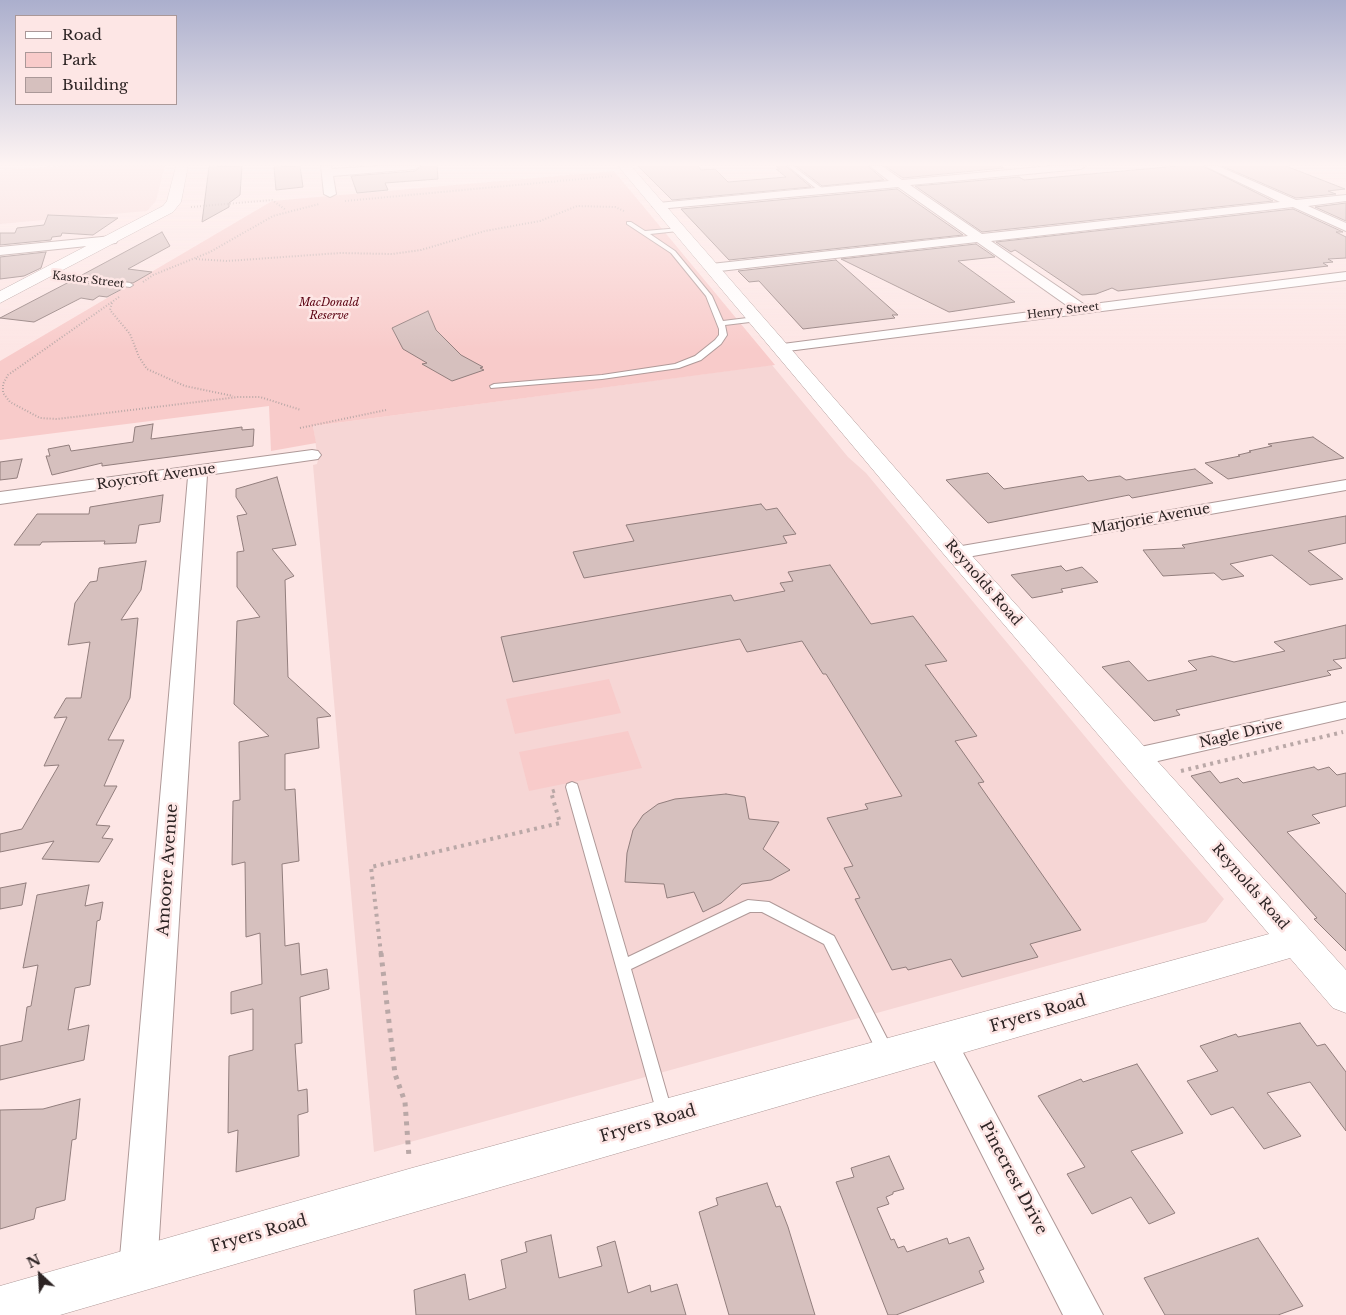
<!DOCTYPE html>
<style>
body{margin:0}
#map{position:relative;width:1346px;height:1315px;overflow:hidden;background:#fde6e5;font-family:"Libre Baskerville",serif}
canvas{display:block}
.legend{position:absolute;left:15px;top:15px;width:162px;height:90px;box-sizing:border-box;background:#fde6e5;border:1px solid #aa9898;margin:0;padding:6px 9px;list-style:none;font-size:15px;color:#2d2424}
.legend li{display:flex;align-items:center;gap:10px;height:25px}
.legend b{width:25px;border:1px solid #aa9898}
.north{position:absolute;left:15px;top:1250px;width:50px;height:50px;-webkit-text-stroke:4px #fde6e5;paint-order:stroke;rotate:335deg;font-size:14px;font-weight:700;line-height:20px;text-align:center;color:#2d2424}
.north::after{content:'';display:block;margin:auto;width:18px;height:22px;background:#2d2424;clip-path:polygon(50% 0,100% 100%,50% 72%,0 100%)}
</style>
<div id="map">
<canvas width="1346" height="1315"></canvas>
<ul class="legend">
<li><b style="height:6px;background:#fff"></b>Road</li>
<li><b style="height:14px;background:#f8cbca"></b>Park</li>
<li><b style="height:14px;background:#d6c0be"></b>Building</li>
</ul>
<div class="north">N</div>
</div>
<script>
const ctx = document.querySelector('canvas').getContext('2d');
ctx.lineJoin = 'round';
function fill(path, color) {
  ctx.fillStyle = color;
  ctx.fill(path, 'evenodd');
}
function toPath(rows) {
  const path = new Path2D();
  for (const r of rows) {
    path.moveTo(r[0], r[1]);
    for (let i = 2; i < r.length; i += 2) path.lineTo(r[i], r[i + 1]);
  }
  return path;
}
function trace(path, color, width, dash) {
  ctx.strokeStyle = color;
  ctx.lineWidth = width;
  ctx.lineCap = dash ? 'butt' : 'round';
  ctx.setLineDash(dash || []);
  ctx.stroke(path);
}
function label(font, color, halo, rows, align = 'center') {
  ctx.font = font + ' "Libre Baskerville",serif';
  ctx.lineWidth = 5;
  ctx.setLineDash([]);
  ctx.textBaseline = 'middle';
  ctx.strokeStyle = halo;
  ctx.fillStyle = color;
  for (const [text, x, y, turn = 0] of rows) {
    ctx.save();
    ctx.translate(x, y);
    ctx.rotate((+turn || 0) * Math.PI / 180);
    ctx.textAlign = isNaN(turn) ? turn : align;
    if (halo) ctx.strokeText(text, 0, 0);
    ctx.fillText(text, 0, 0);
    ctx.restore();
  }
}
fill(toPath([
 [61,166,165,166,156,201,147,211,0,224,0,170],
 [772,365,848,457,866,473,1127,787,1224,899,1206,922,374,1152,313,465,317,464,318,460,313,426]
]), '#f6d6d5');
fill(toPath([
 [614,171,775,365,313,426,316,443,271,451,269,406,0,440,0,361,272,201],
 [609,679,621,713,515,734,506,699],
 [628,731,642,768,529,791,519,752]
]), '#f8cbca');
const building = toPath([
 [242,166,240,195,229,203,229,207,202,222,209,167,242,166],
 [300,166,303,187,276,190,274,167,300,166],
 [422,166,437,166,438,179,385,183,388,190,357,193,351,176,415,171,422,166],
 [638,166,698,166,701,170,715,169,728,182,786,177,776,169,780,169,776,166,786,166,811,187,672,200,638,166],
 [796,166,868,166,884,180,822,186,796,166],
 [885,166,999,166,1004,168,903,178,885,166],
 [1178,166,1203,166,1273,201,982,232,915,186,1019,177,1024,180,1178,166],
 [1222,166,1286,166,1345,189,1328,191,1336,194,1296,198,1222,166],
 [897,189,963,235,729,260,681,209,897,189],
 [1346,203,1346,221,1315,207,1346,203],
 [1293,209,1343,232,1336,232,1346,237,1346,258,1328,259,1333,262,1323,263,1328,266,1118,291,1112,288,1096,294,1082,295,1015,250,1011,252,996,242,1293,209],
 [48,215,118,218,93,235,62,233,61,236,52,237,51,240,0,245,0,233,15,233,17,228,44,225,48,215],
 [162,232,170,246,128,269,152,272,133,283,82,275,162,232],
 [976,244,995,257,958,261,1015,302,949,312,841,259,976,244],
 [46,252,41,268,24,276,0,279,0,257,46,252],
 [836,260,898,315,892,315,895,318,803,329,759,281,749,282,738,271,836,260],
 [71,281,124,288,107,297,99,296,93,300,81,298,34,322,0,318,71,281],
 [428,311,436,330,461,355,483,367,480,368,484,370,452,381,422,364,427,363,403,349,392,328,428,311],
 [153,424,151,439,242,427,242,430,254,429,253,446,102,466,102,463,52,475,46,456,50,456,48,449,69,445,71,451,133,442,135,427,153,424],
 [1313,437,1344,458,1228,479,1205,463,1240,456,1238,455,1251,452,1249,451,1272,446,1268,444,1313,437],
 [22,459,17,478,0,480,0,462,22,459],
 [1195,469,1213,483,1132,498,1129,495,988,523,946,480,988,473,1004,489,1083,476,1088,481,1120,476,1126,480,1195,469],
 [277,477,296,545,272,549,294,576,285,580,288,677,331,716,317,718,319,748,285,754,285,790,295,789,299,861,282,864,285,946,299,943,301,975,327,969,329,989,300,997,302,1043,295,1044,298,1091,307,1089,308,1112,298,1115,299,1156,236,1172,238,1130,228,1133,229,1056,253,1050,253,1009,231,1014,231,992,262,984,260,933,246,937,245,862,232,865,233,801,240,800,239,742,269,736,234,704,237,621,260,617,237,587,237,552,244,551,237,516,247,514,236,497,236,489,277,477],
 [163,495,160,522,139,525,136,543,104,544,105,541,42,542,40,545,14,545,37,514,89,514,90,507,163,495],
 [761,504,766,510,777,508,796,534,783,536,787,543,584,578,573,552,634,541,626,525,761,504],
 [1346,516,1346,543,1308,551,1343,579,1310,585,1272,555,1230,564,1244,576,1222,580,1214,573,1163,576,1143,550,1185,548,1182,545,1346,516],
 [146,561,141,590,121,620,138,618,130,698,108,740,124,740,104,786,117,786,96,825,110,826,102,838,113,839,99,862,42,859,54,841,0,852,0,834,22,829,59,765,44,766,67,717,54,718,66,698,81,698,90,642,68,645,75,603,90,582,97,581,99,568,146,561],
 [830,565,871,624,913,616,947,661,925,665,977,736,955,741,984,782,978,783,1081,930,1030,944,1038,957,962,977,951,959,908,970,906,967,892,970,855,899,860,898,844,868,853,866,827,818,868,809,865,804,902,796,826,674,823,674,802,641,747,652,740,639,513,682,501,637,731,595,734,601,785,591,780,583,793,581,788,572,830,565],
 [1061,566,1066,571,1082,567,1098,582,1061,589,1063,592,1032,598,1011,575,1061,566],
 [1346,625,1346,658,1333,660,1342,668,1327,671,1331,675,1176,710,1180,715,1154,721,1102,667,1129,661,1148,681,1197,670,1188,661,1212,656,1234,662,1285,651,1274,642,1346,625],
 [1314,767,1318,770,1329,767,1337,775,1346,773,1346,806,1312,815,1320,823,1287,832,1346,894,1346,951,1314,919,1317,918,1191,776,1210,771,1220,783,1238,778,1243,783,1314,767],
 [726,794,745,797,749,819,779,822,763,849,790,870,771,880,742,884,721,903,703,912,694,892,667,898,664,884,625,882,627,853,633,830,643,815,658,804,675,799,726,794],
 [26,883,22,905,0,909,0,888,26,883],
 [89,885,85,906,103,902,100,920,97,921,90,985,75,988,68,1030,89,1025,84,1060,0,1080,0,1046,22,1041,27,1007,31,1006,38,965,23,968,37,895,89,885],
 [1300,1023,1317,1046,1325,1044,1346,1072,1346,1131,1310,1082,1267,1093,1301,1136,1264,1149,1233,1107,1211,1115,1187,1081,1218,1071,1200,1046,1236,1034,1238,1037,1300,1023],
 [1137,1064,1183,1133,1131,1151,1175,1213,1149,1224,1131,1197,1092,1214,1067,1174,1085,1167,1038,1096,1081,1079,1083,1082,1137,1064],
 [80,1099,76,1139,72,1140,65,1200,36,1208,34,1219,0,1229,0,1110,43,1109,80,1099],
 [889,1156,904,1189,893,1192,893,1194,886,1197,889,1204,877,1208,891,1240,894,1239,898,1248,904,1246,907,1252,947,1238,949,1244,969,1237,984,1269,979,1271,984,1282,896,1315,888,1315,836,1182,854,1177,851,1168,889,1156],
 [767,1183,776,1207,780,1206,788,1227,815,1315,729,1315,699,1212,718,1205,716,1198,767,1183],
 [551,1235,559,1278,602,1266,597,1247,615,1241,628,1293,650,1285,651,1292,677,1284,686,1315,416,1315,414,1290,465,1274,469,1300,506,1288,501,1260,527,1252,525,1242,551,1235],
 [1258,1238,1303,1306,1278,1315,1165,1315,1144,1278,1258,1238]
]);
fill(building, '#d6c0be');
trace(building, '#927e7d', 1);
const lane = toPath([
 [788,166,793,166,823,189,823,191,819,191,788,166],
 [627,222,631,222,645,231,680,228,681,229,678,231,650,234,675,251,712,296,723,321,755,317,758,317,758,321,725,325,727,335,721,344,701,360,679,368,602,379,491,388,490,386,494,384,602,375,675,364,695,356,715,340,719,335,719,329,706,296,671,253,627,224,627,222],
 [46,272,130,283,133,285,130,287,44,275,44,273,46,272],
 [572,782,577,784,578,787,628,957,743,902,748,900,769,902,834,936,892,1048,894,1053,892,1058,886,1060,880,1058,824,944,762,912,750,912,631,969,673,1115,671,1121,665,1123,659,1121,566,787,567,784,572,782]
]);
const street = toPath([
 [321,166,331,166,332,169,379,166,420,166,415,169,333,176,336,194,330,197,324,194,321,166],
 [870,166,882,166,902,180,1051,166,1086,166,1081,169,910,185,982,234,1280,202,1205,166,1218,166,1296,200,1346,195,1346,201,1308,206,1346,223,1346,231,1293,207,991,241,1085,305,1346,272,1346,280,780,352,773,348,775,345,1069,307,977,242,711,272,705,268,711,264,968,236,898,187,658,209,652,206,658,203,889,181,870,166],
 [112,236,116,237,118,240,116,243,0,255,0,247,112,236],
 [312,450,318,451,321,455,318,459,207,475,157,1269,151,1282,138,1288,125,1282,119,1269,188,477,0,504,0,492,312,450],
 [1346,480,1346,490,956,559,949,557,946,553,949,549,956,547,1346,480],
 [1346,702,1346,718,1136,766,1127,763,1124,757,1127,751,1136,748,1346,702],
 [941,1027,952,1032,1103,1315,1063,1315,925,1042,930,1032,941,1027]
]);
const secondary = toPath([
 [176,166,188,166,181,202,173,212,0,303,0,291,163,206,167,201,176,166],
 [618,166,631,166,965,548,1346,970,1346,1013,1333,1008,1290,958,60,1315,0,1315,0,1286,412,1168,1269,934,947,558,618,166]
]);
trace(lane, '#af9998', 2);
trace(street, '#af9998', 2);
trace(secondary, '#af9998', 1);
trace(toPath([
 [345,201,613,176],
 [191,207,272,200,286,210],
 [196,259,227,261,340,253,392,254,421,250,485,231,540,221,577,206,615,207,624,211],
 [143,282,153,275,210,252,273,216,319,204],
 [119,297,8,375,3,384,3,393,10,402,40,418,57,419,238,397,260,397,301,410],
 [112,303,110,310,130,334,139,357,147,369,185,386,233,396],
 [300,428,386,410]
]), '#baa8a7', 2, [1, 2]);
trace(toPath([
 [1181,771,1343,732],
 [381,954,371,867,560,823,551,792,557,790]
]), '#baa8a7', 4, [3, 4.5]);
trace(toPath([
 [381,953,395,1074,405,1102,409,1157]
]), '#baa8a7', 5, [4, 5.5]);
fill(lane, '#fff');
fill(street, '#fff');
fill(secondary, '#fff');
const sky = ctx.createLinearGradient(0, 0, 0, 350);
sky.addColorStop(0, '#abafcd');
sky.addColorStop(0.47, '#fef4f3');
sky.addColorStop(1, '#fef4f300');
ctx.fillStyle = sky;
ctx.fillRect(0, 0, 1346, 350);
label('11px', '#2d2424', '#fde6e5', [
 ["Kastor Street",88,280,7],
 ["Henry Street",1063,311,-7]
]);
label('italic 11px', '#590010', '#fde6e5', [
 ["MacDonald",329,303],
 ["Reserve",329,316]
]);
label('14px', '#2d2424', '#fde6e5', [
 ["Roycroft Avenue",156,477,-8],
 ["Marjorie Avenue",1151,519,-10],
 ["Reynolds Road",983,583,49],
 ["Nagle Drive",1241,734,-13],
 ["Reynolds Road",1250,887,49]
]);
label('16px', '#2d2424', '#fde6e5', [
 ["Amoore Avenue",168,870,-86],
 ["Fryers Road",1038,1014,-16],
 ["Fryers Road",648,1124,-16],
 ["Pinecrest Drive",1013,1178,62],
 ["Fryers Road",259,1234,-16]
]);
</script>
